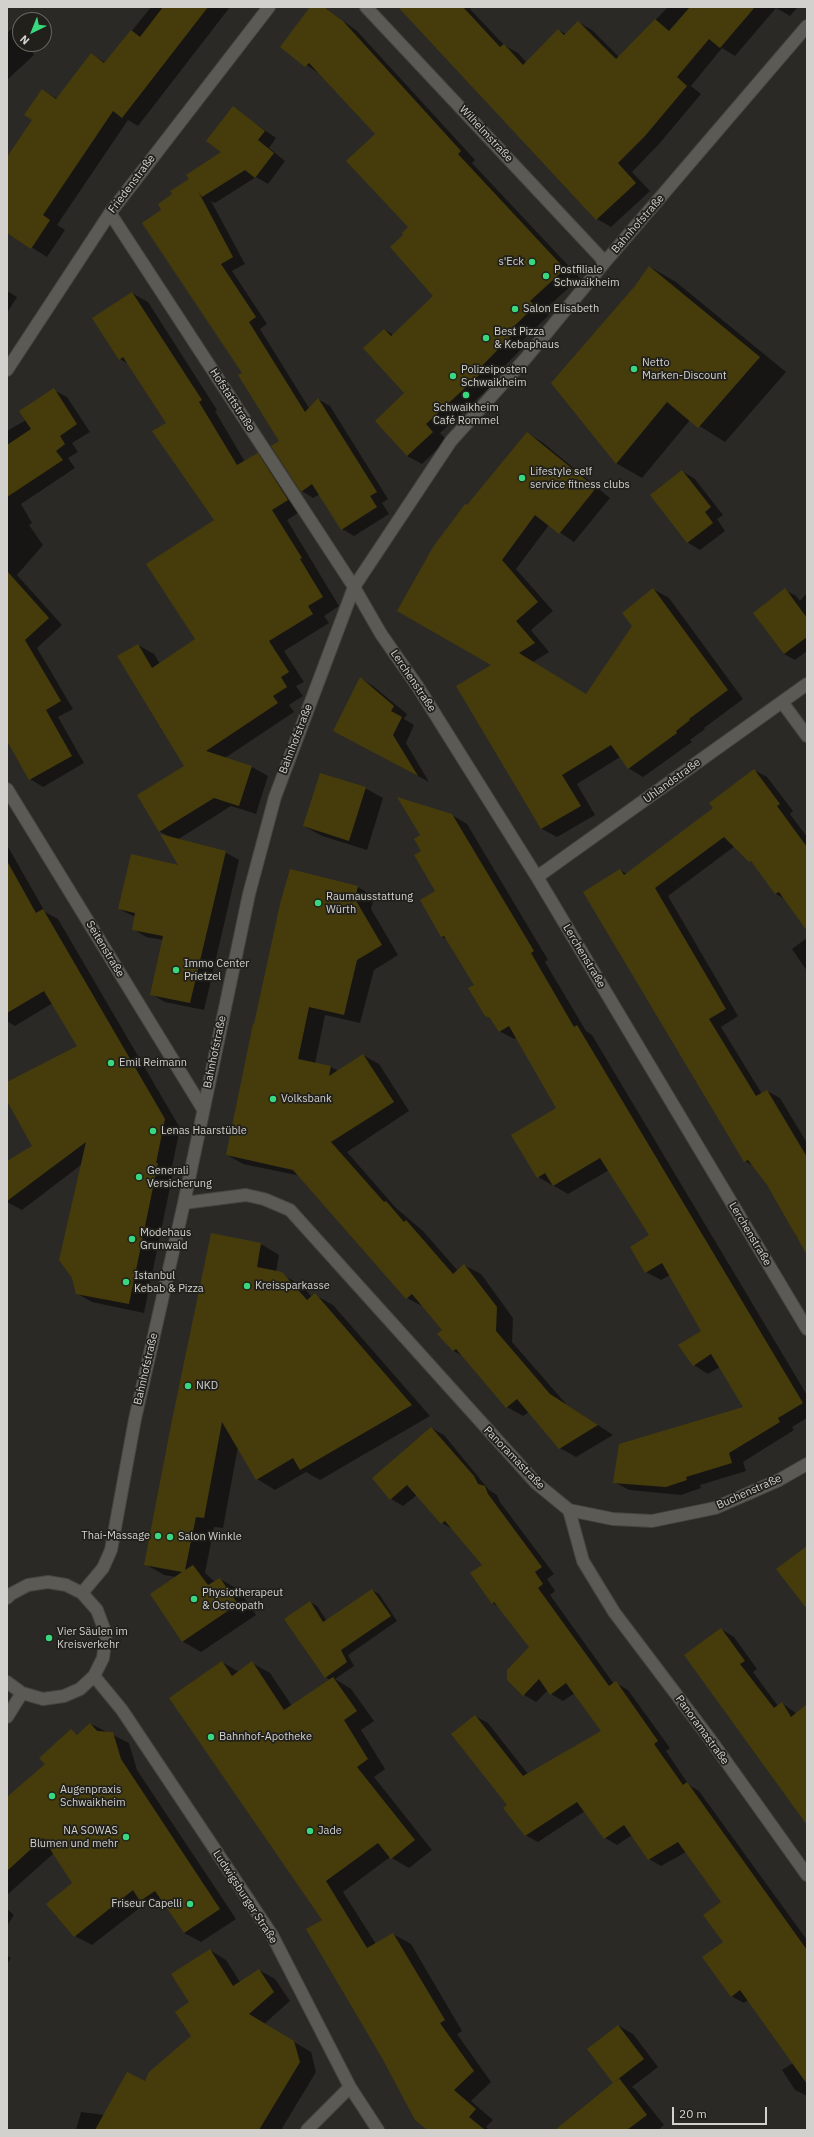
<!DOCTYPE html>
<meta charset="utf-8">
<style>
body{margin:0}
#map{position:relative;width:814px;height:2137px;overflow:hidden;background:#2a2925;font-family:"IBM Plex Sans",sans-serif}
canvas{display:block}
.frame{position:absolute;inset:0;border:8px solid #d2d1ce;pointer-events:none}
.north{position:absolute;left:12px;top:12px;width:40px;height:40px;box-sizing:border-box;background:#21201b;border:1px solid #686763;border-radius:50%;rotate:223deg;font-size:11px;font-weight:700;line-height:16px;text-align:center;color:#d2d1ce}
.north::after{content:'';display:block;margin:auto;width:14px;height:18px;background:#39d87f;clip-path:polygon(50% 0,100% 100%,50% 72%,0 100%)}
.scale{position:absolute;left:672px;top:2107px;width:95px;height:18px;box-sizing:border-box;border:2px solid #d2d1ce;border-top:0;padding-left:5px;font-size:12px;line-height:14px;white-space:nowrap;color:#d2d1ce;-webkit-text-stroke:3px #21201b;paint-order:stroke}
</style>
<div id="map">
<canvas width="814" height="2137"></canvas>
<div class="frame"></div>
<div class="north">N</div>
<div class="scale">20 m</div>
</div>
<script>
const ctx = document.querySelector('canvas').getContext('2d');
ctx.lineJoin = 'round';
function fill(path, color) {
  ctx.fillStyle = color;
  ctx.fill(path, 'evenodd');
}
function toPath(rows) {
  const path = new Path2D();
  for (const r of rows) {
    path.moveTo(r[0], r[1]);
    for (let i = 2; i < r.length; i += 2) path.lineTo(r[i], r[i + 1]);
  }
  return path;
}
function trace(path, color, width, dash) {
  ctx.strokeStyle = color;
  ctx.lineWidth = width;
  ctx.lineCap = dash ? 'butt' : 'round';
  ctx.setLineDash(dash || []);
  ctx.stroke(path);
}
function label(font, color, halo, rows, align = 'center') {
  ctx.font = font + ' "IBM Plex Sans",sans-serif';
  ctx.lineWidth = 3.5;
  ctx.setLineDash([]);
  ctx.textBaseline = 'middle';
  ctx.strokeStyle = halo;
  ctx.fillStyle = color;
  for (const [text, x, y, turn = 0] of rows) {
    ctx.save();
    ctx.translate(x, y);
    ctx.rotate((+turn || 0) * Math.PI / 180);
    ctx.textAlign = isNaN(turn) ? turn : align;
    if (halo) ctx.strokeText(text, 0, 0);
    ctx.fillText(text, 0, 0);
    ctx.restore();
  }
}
fill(toPath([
 [151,7,230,7,138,126,128,120,57,225,65,230,47,257,7,232,7,171,33,120,42,90,58,99,91,54,106,63],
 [311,7,324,7,357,31,475,160,472,163,580,278,544,310,549,315,522,341,525,345,490,381,493,384,440,433,447,440,422,464,407,456,406,393,385,330,394,335,435,296,405,235,409,228,377,134,321,75,281,47],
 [399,7,472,7,470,9,504,45,518,53,527,63,558,30,566,34,578,22,592,30,619,57,668,7,798,7,790,16,776,8,735,56,722,48,691,86,701,94,659,144,632,172,650,191,611,227,597,219],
 [14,27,20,30,20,44,28,44,34,55,7,80,7,33],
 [233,108,276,138,269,148,285,161,268,184,256,177,215,203,211,201,245,264,232,271,267,324,260,329,309,408,318,399,330,406,388,499,382,503,389,514,354,536,342,529,320,494,313,498,302,491,281,441,243,373,163,211,191,179,223,152],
 [650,267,676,282,786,372,725,442,690,420,642,478,616,463,634,287],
 [7,291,17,297,7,313],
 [132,293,148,302,217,410,215,411,245,462,258,454,274,464,304,509,287,520,339,606,324,616,329,623,284,651,304,682,296,686,303,696,289,705,294,712,225,758,252,767,268,776,256,814,231,806,177,840,225,852,239,860,204,1010,165,1002,151,994,163,940,146,937,133,929,135,917,119,909,180,866,170,837,159,831,185,767,138,645,154,654,160,664,197,639,216,520,167,423,130,365,120,359],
 [54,390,67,397,90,432,72,443,78,452,68,458,75,468,21,504,32,523,29,525,43,545,17,575,62,625,37,648,73,709,58,717,84,763,43,787,30,779,7,739,7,431,26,420],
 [527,433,542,442,610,498,574,542,549,525,516,569,553,611,531,630,549,652,533,662,586,695,633,626,653,589,669,598,743,699,704,728,705,729,690,740,692,742,643,777,628,768,620,757,577,784,595,815,557,837,542,829,457,686,493,665,468,506],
 [682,471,695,479,723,515,717,519,725,531,700,550,687,542],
 [785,590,796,596,800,601,807,593,807,651,795,660,784,654],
 [360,678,373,686,407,714,404,719,414,725,406,743,429,782,348,738],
 [754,770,767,777,793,811,790,814,807,837,807,929,785,899,776,894,754,864,735,846,668,896,738,1016,721,1027,762,1094,767,1091,780,1098,807,1143,807,1252,795,1235,798,1233,767,1185,755,1167,745,1161,620,870,627,874,714,808],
 [365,788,383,798,367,850,322,836,304,826],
 [452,815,467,824,548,960,545,962,586,1031,592,1035,807,1395,807,1418,792,1427,794,1430,743,1462,746,1471,700,1485,701,1488,681,1495,629,1490,614,1482,744,1408,720,1367,708,1374,694,1365,703,1331,670,1275,661,1280,646,1272,651,1236,609,1170,568,1194,538,1177,558,1108,517,1038,514,1039,499,1031,492,1019,485,1016,475,985,448,940,442,937,421,900,436,891,423,851],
 [7,845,45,912,58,919,180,1128,171,1172,173,1173,144,1313,92,1302,76,1293,81,1165,22,1210,7,1202,7,1163,33,1146,7,1099,7,1083,78,1046,53,1003,15,1026,7,1021],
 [358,887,374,897,371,909,398,955,374,970,360,1023,325,1015,315,1064,331,1067,338,1071,363,1055,379,1064,409,1111,347,1152,396,1208,423,1231,458,1271,464,1265,481,1274,513,1318,512,1342,567,1405,613,1435,576,1457,560,1448,529,1412,523,1416,507,1407,464,1357,454,1351,439,1334,443,1330,424,1307,407,1298,301,1176,243,1164,227,1155],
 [807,938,807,971,792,949],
 [261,1244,279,1255,276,1272,300,1284,312,1297,315,1295,333,1305,430,1416,320,1480,306,1472,275,1490,257,1479,238,1447,223,1528,214,1527,205,1573,215,1582,220,1579,239,1590,256,1615,201,1652,182,1641,176,1577,164,1575,145,1564],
 [431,1428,444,1435,489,1490,497,1495,500,1502,554,1574,547,1579,555,1591,550,1595,614,1684,616,1683,628,1690,670,1748,666,1751,689,1785,699,1791,807,1940,807,2096,795,2090,782,2070,793,2063,748,2000,744,2003,731,1996,724,1942,722,1902,686,1852,661,1866,649,1859,632,1835,617,1845,605,1838,585,1811,538,1842,525,1835,508,1805,475,1716,488,1723,528,1774,602,1731,575,1693,563,1701,551,1694,548,1690,536,1702,524,1695,531,1647,500,1608,492,1603,483,1565,454,1530,442,1523,417,1495,403,1506,391,1499],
 [372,1590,379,1594,397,1621,348,1655,354,1666,335,1679,351,1689,374,1721,361,1730,385,1769,374,1777,432,1850,409,1868,390,1857,343,1892,376,1944,393,1934,411,1944,462,2031,457,2034,491,2082,471,2101,493,2120,486,2127,489,2130,429,2130,323,1920,222,1662,239,1672,252,1663,270,1673,292,1706,331,1680,325,1677,310,1602,317,1606,327,1621],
 [721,1629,734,1637,757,1669,753,1672,778,1706,782,1703,797,1714,807,1714,807,1825],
 [91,1724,129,1743,137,1770,236,1919,201,1942,184,1933,165,1904,157,1909,146,1903,92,1945,75,1936,73,1883,54,1853,7,1895,7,1798,46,1764,71,1731,78,1735],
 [7,1909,14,1915,7,1926],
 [210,1950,226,1960,240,1982,259,1970,275,1979,290,2001,264,2024,311,2052,316,2072,281,2130,76,2130,81,2112,105,2115,146,2082,192,2036,190,2002],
 [7,1955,11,1958,7,1964],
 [619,2026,633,2034,658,2067,632,2087,636,2090,664,2125,658,2130,557,2130,615,2083]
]), '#0007');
fill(toPath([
 [163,7,208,7,122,118,113,111,43,215,50,220,31,249,7,233,7,157,32,120,24,115,42,89,56,99,91,53,104,63,131,30,140,37],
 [310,7,324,7,343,21,461,151,458,154,565,269,530,301,535,306,508,332,511,336,476,372,479,375,426,424,433,432,407,456,375,421,404,393,363,348,384,329,391,336,433,296,390,247,403,235,402,233,408,227,346,161,375,134,309,63,305,67,280,47],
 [398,7,463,7,500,47,504,44,523,65,558,29,564,35,578,21,616,59,655,19,669,31,690,7,755,7,720,48,709,39,677,77,687,86,645,136,618,163,636,183,596,220],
 [233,106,265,131,258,140,274,153,255,178,245,170,202,197,198,191,233,257,221,264,256,317,249,322,305,412,318,398,377,492,370,496,377,507,341,530,312,484,301,492,271,446,279,441,238,375,242,373,142,223,161,210,158,204,172,194,170,191,189,179,186,175,221,152,206,141],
 [649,266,760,357,698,428,667,402,616,464,551,383,634,287],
 [132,292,202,400,199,402,237,465,258,453,288,500,272,510,302,558,300,559,323,597,308,606,313,614,269,641,289,672,281,677,287,687,273,696,278,703,206,751,252,766,239,806,214,798,159,832,137,795,184,766,117,656,138,644,152,668,195,639,146,564,214,520,152,431,166,423,123,357,119,360,92,318],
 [54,388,77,424,60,436,65,444,56,451,63,460,7,497,7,445,31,429,19,411],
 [527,432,596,488,559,534,535,515,502,560,538,602,516,621,535,643,519,653,586,694,632,626,622,613,653,588,728,690,689,719,690,720,676,731,677,733,628,769,611,745,562,775,581,806,541,829,456,686,491,665,397,611,433,547,465,504,467,505],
 [682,470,711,507,705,512,713,523,687,543,650,495],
 [7,571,49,618,25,640,61,701,46,710,72,756,29,780,7,741],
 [785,588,807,618,807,637,784,654,753,613],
 [360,677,394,706,391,711,402,717,393,735,418,776,333,731],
 [754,769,780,804,777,806,807,847,807,931,779,892,775,894,751,861,749,862,724,837,655,888,726,1009,709,1019,756,1096,767,1090,807,1157,807,1255,767,1185,748,1160,744,1162,583,892,620,869,624,875,713,808,709,803],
 [320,773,366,787,349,841,303,826],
 [397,797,452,814,534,951,531,953,574,1027,577,1025,803,1403,778,1418,780,1422,729,1453,732,1463,686,1477,687,1480,666,1487,613,1483,619,1444,743,1407,711,1354,693,1366,678,1345,701,1331,662,1263,645,1273,630,1247,649,1235,600,1158,553,1186,545,1173,537,1178,511,1135,556,1108,509,1026,499,1032,490,1018,485,1016,468,988,474,985,444,936,441,937,420,900,435,891,414,855,421,851,414,839,420,835],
 [160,834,226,851,190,1003,150,995,163,936,132,930,135,913,118,909,131,854,178,865],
 [7,861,36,913,43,909,165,1119,156,1163,158,1163,129,1304,76,1294,72,1278,59,1260,86,1142,7,1201,7,1161,32,1146,7,1101,7,1082,77,1046,44,991,7,1013],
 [290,869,358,886,355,899,382,945,357,960,344,1015,309,1007,298,1059,331,1066,329,1076,363,1054,394,1102,331,1142,384,1202,386,1201,404,1222,406,1220,453,1274,464,1264,497,1307,496,1331,550,1394,598,1425,559,1449,517,1399,506,1408,456,1349,453,1351,437,1334,442,1330,412,1294,406,1299,293,1170,226,1155,253,1024,254,1024,280,904],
 [211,1233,261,1243,257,1267,282,1272,307,1300,315,1293,412,1405,300,1470,293,1458,256,1480,222,1422,204,1518,196,1517,185,1570,193,1565,208,1585,220,1578,238,1604,182,1642,150,1594,182,1572,144,1565,172,1420],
 [431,1427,474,1476,478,1484,485,1486,488,1494,542,1567,535,1572,543,1584,538,1588,609,1686,616,1681,658,1741,654,1744,683,1785,687,1782,807,1950,807,2084,740,1990,731,1997,702,1957,723,1942,703,1915,721,1902,678,1842,648,1860,624,1825,604,1839,577,1802,525,1836,503,1808,507,1805,451,1734,475,1715,523,1776,601,1731,566,1683,550,1695,539,1679,523,1696,507,1680,507,1670,529,1647,494,1602,492,1604,470,1573,482,1565,445,1521,441,1524,407,1485,390,1500,372,1478],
 [807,1546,807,1609,776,1569],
 [372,1589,391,1616,341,1650,347,1662,325,1678,284,1619,310,1601,323,1622],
 [721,1628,745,1661,740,1664,774,1708,782,1702,791,1717,807,1704,807,1825,684,1655],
 [222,1661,232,1676,252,1661,284,1710,333,1677,357,1711,344,1720,368,1759,357,1767,415,1840,391,1859,378,1843,326,1881,367,1948,393,1933,445,2020,440,2023,474,2071,454,2090,476,2109,469,2117,485,2130,427,2130,415,2120,382,2058,306,1929,322,1920,169,1698],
 [90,1723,97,1731,113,1732,121,1759,220,1909,184,1933,155,1891,140,1901,133,1890,74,1937,46,1904,72,1883,43,1838,7,1871,7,1797,45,1764,39,1758,71,1729,77,1735],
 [210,1949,233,1986,259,1969,274,1992,249,2014,294,2041,300,2062,259,2130,95,2130,127,2072,145,2081,149,2072,191,2036,175,2012,189,2002,171,1974],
 [618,2025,644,2059,613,2083,587,2049],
 [619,2078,647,2115,627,2130,555,2130]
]), '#463c0b');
const minor = toPath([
 [366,7,605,262],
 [110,213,354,587,381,634,418,687,537,877,807,1329],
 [7,370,110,213,269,7],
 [782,702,807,736],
 [7,789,203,1109],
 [537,877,807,684],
 [184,1203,246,1195,264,1199,290,1210,536,1483,569,1510,583,1561,614,1612,710,1739,807,1875],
 [569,1510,613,1519,652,1521,715,1508,779,1480,807,1464],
 [82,1593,103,1568,111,1550,135,1419,184,1203,249,894,275,797,354,587,451,441,526,358,605,262,807,26],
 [7,1598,11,1594,28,1585,48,1582,66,1585,82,1593,97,1610,106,1634,103,1658,94,1676,80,1689,64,1696,43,1699,22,1693,7,1682],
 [94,1676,122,1710,272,1935,350,2087,378,2130],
 [7,1717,22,1693],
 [307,2130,350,2087]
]);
trace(minor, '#454440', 14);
trace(minor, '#5b5a55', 12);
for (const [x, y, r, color] of [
 [532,262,4,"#39d87f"],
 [546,276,4,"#39d87f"],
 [515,309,4,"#39d87f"],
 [486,338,4,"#39d87f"],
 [634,369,4,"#39d87f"],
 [453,376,4,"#39d87f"],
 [466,395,4,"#39d87f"],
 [522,478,4,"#39d87f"],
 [318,903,4,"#39d87f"],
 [176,970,4,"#39d87f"],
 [111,1063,4,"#39d87f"],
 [273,1099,4,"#39d87f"],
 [153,1131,4,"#39d87f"],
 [139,1177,4,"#39d87f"],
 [132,1239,4,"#39d87f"],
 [126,1282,4,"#39d87f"],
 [247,1286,4,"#39d87f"],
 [188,1386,4,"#39d87f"],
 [158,1536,4,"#39d87f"],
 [170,1537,4,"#39d87f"],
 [194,1599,4,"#39d87f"],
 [49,1638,4,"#39d87f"],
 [211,1737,4,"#39d87f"],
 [52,1796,4,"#39d87f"],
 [310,1831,4,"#39d87f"],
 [126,1837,4,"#39d87f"],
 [190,1904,4,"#39d87f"]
]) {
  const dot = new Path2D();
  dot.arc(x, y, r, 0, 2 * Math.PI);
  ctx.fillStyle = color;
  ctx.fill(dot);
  trace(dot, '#21201b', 1.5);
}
label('11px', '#d2d1ce', '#21201b', [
 ["Wilhelmstraße",486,134,47],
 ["Friedenstraße",132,184,-53],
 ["Bahnhofstraße",638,224,-49],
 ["Hofstattstraße",232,400,57],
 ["Lerchenstraße",413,681,56],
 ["Bahnhofstraße",296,739,-69],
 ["Uhlandstraße",672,781,-36],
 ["Seitenstraße",105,949,59],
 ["Lerchenstraße",584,956,59],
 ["Bahnhofstraße",215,1052,-78],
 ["Lerchenstraße",750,1234,59],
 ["Bahnhofstraße",146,1369,-77],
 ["Panoramastraße",514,1458,46],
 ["Buchenstraße",749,1492,-24],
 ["Panoramastraße",702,1730,54],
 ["Ludwigsburger Straße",245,1897,57]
]);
label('11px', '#d2d1ce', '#21201b', [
 ["s'Eck",524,262,"right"],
 ["Postfiliale",554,270],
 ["Schwaikheim",554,283],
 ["Salon Elisabeth",523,309],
 ["Best Pizza",494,332],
 ["& Kebaphaus",494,345],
 ["Netto",642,363],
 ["Marken-Discount",642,376],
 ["Polizeiposten",461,370],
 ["Schwaikheim",461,383],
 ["Schwaikheim",466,408,"center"],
 ["Café Rommel",466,421,"center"],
 ["Lifestyle self",530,472],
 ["service fitness clubs",530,485],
 ["Raumausstattung",326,897],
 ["Würth",326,910],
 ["Immo Center",184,964],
 ["Prietzel",184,977],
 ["Emil Reimann",119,1063],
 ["Volksbank",281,1099],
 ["Lenas Haarstüble",161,1131],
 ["Generali",147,1171],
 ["Versicherung",147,1184],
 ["Modehaus",140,1233],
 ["Grunwald",140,1246],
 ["Istanbul",134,1276],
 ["Kebab & Pizza",134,1289],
 ["Kreissparkasse",255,1286],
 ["NKD",196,1386],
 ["Thai-Massage",150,1536,"right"],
 ["Salon Winkle",178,1537],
 ["Physiotherapeut",202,1593],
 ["& Osteopath",202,1606],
 ["Vier Säulen im",57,1632],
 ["Kreisverkehr",57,1645],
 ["Bahnhof-Apotheke",219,1737],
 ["Augenpraxis",60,1790],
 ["Schwaikheim",60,1803],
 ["NA SOWAS",118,1831,"right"],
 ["Blumen und mehr",118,1844,"right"],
 ["Jade",318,1831],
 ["Friseur Capelli",182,1904,"right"]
], 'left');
</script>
